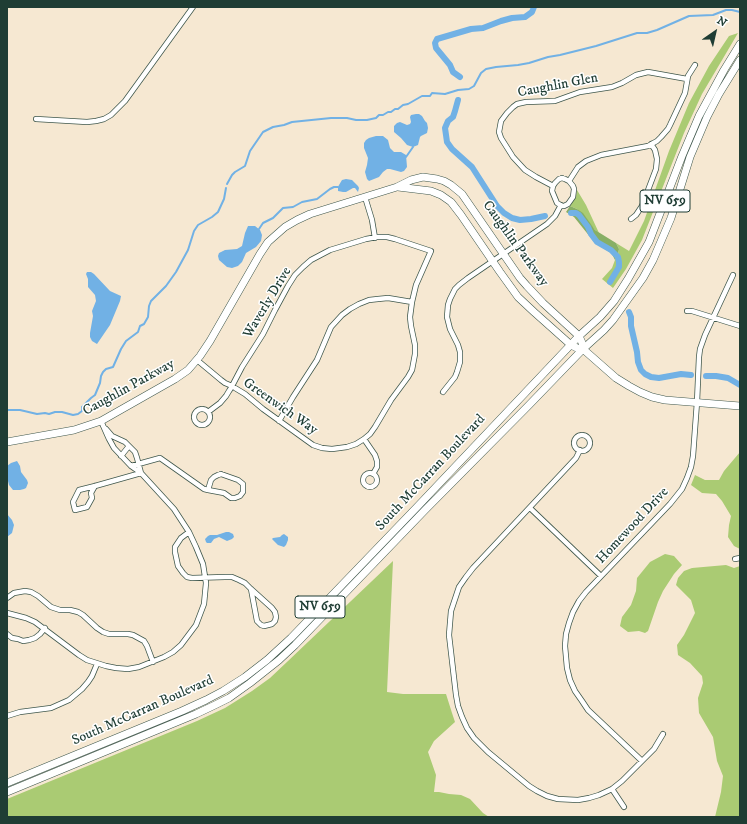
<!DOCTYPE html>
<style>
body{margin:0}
#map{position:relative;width:747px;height:824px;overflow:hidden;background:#f6e8d2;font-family:"IM FELL DW Pica",serif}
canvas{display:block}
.frame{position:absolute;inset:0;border:8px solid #1f3d34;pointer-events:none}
.north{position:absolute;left:695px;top:12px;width:40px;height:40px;-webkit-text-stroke:3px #fff;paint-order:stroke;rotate:34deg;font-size:11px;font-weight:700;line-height:16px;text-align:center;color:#1f3d34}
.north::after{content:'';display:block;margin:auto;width:14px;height:18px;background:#1f3d34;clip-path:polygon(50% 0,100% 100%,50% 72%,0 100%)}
</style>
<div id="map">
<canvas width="747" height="824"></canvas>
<div class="frame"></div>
<div class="north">N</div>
</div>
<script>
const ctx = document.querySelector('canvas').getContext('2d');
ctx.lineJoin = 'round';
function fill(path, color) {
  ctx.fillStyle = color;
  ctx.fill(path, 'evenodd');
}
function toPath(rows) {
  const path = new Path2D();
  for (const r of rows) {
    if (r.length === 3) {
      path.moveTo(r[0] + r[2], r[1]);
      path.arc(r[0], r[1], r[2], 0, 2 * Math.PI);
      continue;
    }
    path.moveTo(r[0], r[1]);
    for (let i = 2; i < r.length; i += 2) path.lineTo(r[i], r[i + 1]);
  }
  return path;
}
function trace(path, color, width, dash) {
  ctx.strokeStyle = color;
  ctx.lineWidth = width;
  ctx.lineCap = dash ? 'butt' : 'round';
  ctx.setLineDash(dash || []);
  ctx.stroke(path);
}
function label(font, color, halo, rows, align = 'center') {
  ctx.font = font + ' "IM FELL DW Pica",serif';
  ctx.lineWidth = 3;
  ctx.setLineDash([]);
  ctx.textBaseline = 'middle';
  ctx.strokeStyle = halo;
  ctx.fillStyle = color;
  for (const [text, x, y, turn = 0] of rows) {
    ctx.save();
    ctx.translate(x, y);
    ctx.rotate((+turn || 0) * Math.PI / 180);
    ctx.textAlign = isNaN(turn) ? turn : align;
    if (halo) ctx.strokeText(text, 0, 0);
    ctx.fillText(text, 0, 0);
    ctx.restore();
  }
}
fill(toPath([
 [738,33,702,94,684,133,642,240,626,269,613,288,602,279,612,268,615,260,618,254,619,249,616,243,629,251,644,221,669,151,689,103,709,66,729,36],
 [577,190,586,205,599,233,595,230,577,209,570,206,576,196],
 [740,452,740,549,734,546,728,537,729,525,731,516,722,501,716,494,702,493,691,485,695,475,705,480,719,480,724,471],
 [665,554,674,556,682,565,674,574,663,591,658,602,648,631,645,633,639,631,628,632,620,626,622,617,631,605,636,591,637,578,650,562],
 [393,561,387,692,403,694,446,694,452,713,455,722,434,741,428,752,436,775,434,792,439,792,449,794,461,795,470,799,483,813,489,817,7,817,7,799,197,721,225,708,252,691,270,678,288,661],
 [726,565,734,568,740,566,740,817,715,817,721,792,723,776,717,761,713,737,699,713,698,698,703,683,702,676,690,663,678,655,677,645,684,635,695,613,691,600,676,585,678,578,684,571,692,568]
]), '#aacb73');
fill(toPath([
 [570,206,577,209,583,213,595,230,616,243,619,249,618,254,615,260,613,256,611,253,595,243,574,217,566,212]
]), '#87af65');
fill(toPath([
 [416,114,419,114,422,116,425,121,427,123,428,128,427,133,421,136,420,137,418,145,413,147,407,145,401,138,394,132,394,126,397,123,400,122,407,125,410,124,411,122,410,117,411,115],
 [376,136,383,136,388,140,390,148,394,152,401,152,406,155,407,167,404,171,401,172,390,169,387,169,383,172,379,177,369,181,367,179,365,172,367,165,368,158,364,148,364,143,366,140,369,138],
 [346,179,352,180,358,186,359,188,358,192,355,188,353,188,346,192,343,192,338,191,338,187,339,185,342,180],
 [248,226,255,226,260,230,262,235,261,241,256,247,246,253,242,262,238,266,232,268,227,267,219,260,218,256,219,253,225,250,237,249,242,246,245,233],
 [87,272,91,272,94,274,110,291,121,296,120,301,110,325,97,344,92,341,90,337,90,333,93,316,92,311,96,301,95,295,88,287,88,279,86,274],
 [17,461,20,466,21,472,27,480,28,483,26,488,24,489,20,490,13,490,9,485,7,477,7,466,11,463],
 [7,514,12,520,14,525,12,533,7,537],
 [226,532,229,532,233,534,234,537,232,539,227,541,219,537,214,539,211,543,207,543,206,542,205,539,208,536,210,535,217,535],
 [284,534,288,537,288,540,286,545,284,547,278,545,272,539,273,538,280,537,282,535]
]), '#71b1e5');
trace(toPath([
 [406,157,413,147],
 [227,184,232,175,235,172,245,166,250,151,263,132,273,127,284,125,292,122,331,118,347,118,356,120,367,120,376,118,379,115,383,115,388,112,391,112,395,109,398,109,403,105,408,104,422,96,430,96,432,93,445,94,458,90,469,89,474,86,481,73,486,69,496,67,518,65,529,63,548,57,560,55,596,46,637,33,647,33,657,30,689,16,713,15,726,10,732,10,740,12],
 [259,229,263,223,273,218,283,208,293,207,302,202,317,199,330,189,334,187,338,187],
 [7,410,20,410,37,414,45,413,49,414,55,412,62,412,73,415,78,414,82,411,82,407,91,398,95,395,100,383,101,376,103,372,106,369,113,367,121,349,126,341,138,332,140,326,144,324,148,317,149,306,151,301,166,286,176,272,188,250,194,231,198,225,212,217,218,212,224,199,226,188]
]), '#71b1e5', 2);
trace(toPath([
 [460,77,453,72,450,65,436,48,435,43,437,39,471,29,483,28,501,21,512,18,525,17,532,12,534,7],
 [458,100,455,111,453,117,448,121,445,128,447,142,452,149,472,167,497,206,504,213,512,218,520,220,531,219,545,216],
 [571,213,576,213,579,215,588,227,591,234,597,242,611,250,618,257,619,262,619,267,610,282],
 [629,312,631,317,631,326,637,352,638,362,641,370,645,374,651,377,659,378,681,374,691,375],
 [706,376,716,376,728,378,740,385]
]), '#71b1e5', 6);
const street = toPath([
 [36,119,87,122,96,121,104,119,111,115,125,101,193,7],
 [562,178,565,179,569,181,573,186,574,189,573,197,568,204,564,206,562,206,557,203,552,191,553,186,555,183,559,179,562,178],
 [569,181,578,167,586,161,601,155,648,146,657,141,661,137,668,129,670,125,685,93,688,76,695,65],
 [553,186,536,177,525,170,513,157,501,138,499,132,501,121,507,113,513,107,517,104,526,102,555,101,580,92,612,87,622,83,636,75,648,72,687,79],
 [365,197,372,220,375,238],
 [631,219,636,215,642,206,656,169,657,159,655,150,651,144],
 [687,311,692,311,740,326],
 [197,360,221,380,225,383,232,386,235,388,245,394,263,409,306,440,313,445,322,448,332,449,347,447,356,444,364,439,370,434,375,427,391,400,408,377,412,370,415,354,415,345,411,326,410,317,412,302,416,285,431,251,395,239,387,237,377,237,366,239,330,250,311,260,303,267,295,275,288,286,275,310,263,334,242,367,232,386,231,388,229,391,226,396,220,403,208,412],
 [443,392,455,377,457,372,460,362,460,352,458,345,450,329,447,317,448,305,450,299,455,289,459,285,468,278,547,224,555,216,561,205],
 [202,417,8],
 [279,421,293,397,317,360,331,327,342,315,350,309,359,304,369,300,378,299,388,298,412,302],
 [106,429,112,436,125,442,135,452,137,458,141,473],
 [582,443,8],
 [364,439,375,455,377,461,377,467,373,474],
 [580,450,576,458,473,568,466,577,459,587,451,611,449,635,456,695,458,706,462,717,467,728,474,738,488,752,529,786,537,791,547,796,558,799,578,800,589,798,599,795,612,789,622,781,654,749,663,734],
 [121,456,129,446],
 [131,466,160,458,204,489,208,490],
 [370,480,7],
 [221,474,238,480,243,484,243,492,240,496,235,498,231,498,224,493,208,490,211,480,214,477,218,475,221,474],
 [95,486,91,493,92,498,87,507,75,510,73,502,79,490,95,486],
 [95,486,141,473],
 [530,508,601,576],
 [189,532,181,538,175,547,175,552,178,566,183,573,187,577,192,578,225,577,232,577,239,580,245,583,251,589],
 [735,559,740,558],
 [251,589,272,608,275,612,276,617,275,621,272,624,264,626,261,625,257,621,251,589],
 [7,598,14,593,25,591,31,592,38,596,51,607,60,610,70,610,78,612,83,615,97,628,103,632,109,634,128,634,133,635,144,641,147,646,153,662],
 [7,613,26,618,35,622,79,655,87,660,106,666,116,668,128,669,139,667,164,657,173,652,181,645,196,625,204,604,206,583,203,564,196,547,189,532,174,509,141,473,131,466,114,448,109,439,101,421],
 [7,634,12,638,18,639,23,641,29,640,35,638,40,634,45,628],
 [7,716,20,712,51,708,69,700,82,689,88,682,92,676,97,664],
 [642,761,588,710,582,701,575,691,570,680,567,668,565,646,566,634,569,623,573,612,579,601,586,592,670,504,682,489,687,478,691,467,693,456,697,402,699,357,700,349,705,335,733,275],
 [612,789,624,807]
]);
const secondary = toPath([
 [398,187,431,191,441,195,451,202,461,215,500,272,518,297,534,312,571,345,579,349,583,349],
 [583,349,616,378,629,386,640,392,652,397,665,400,740,406],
 [7,442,74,430,101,421,175,379,188,370,200,356,210,341,260,254,268,242,285,227,297,220,310,214,397,187,411,180,423,177,437,179,444,181,451,185,462,194,520,278,527,286,543,303,579,336,583,345,583,349]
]);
const primary = toPath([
 [7,783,182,711,206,700,223,691,245,677,267,660,291,638,418,506,579,336,600,317,614,301,628,279,649,242,682,156,699,116,724,70,740,44],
 [7,792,196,714,215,705,229,698,250,683,279,660,295,645,425,510,529,405,583,349,604,330,613,320,643,278,653,260,671,218,690,157,707,117,719,94,740,60]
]);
trace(street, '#3f574c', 6);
trace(secondary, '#3f574c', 8);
trace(primary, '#3f574c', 8);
trace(street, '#fff', 4.5);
trace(secondary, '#fff', 7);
trace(primary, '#fff', 7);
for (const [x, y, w] of [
 [665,201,50],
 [320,607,50]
]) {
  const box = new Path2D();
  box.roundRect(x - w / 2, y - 11, w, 22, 3);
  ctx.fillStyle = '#fff';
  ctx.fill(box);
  trace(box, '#1f3d34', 1);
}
label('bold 13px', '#1f3d34', null, [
 ["NV 659",665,201],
 ["NV 659",320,607]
]);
label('14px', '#1f3d34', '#fff', [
 ["Caughlin Glen",558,86,-11],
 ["Caughlin Parkway",515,244,54],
 ["Waverly Drive",268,303,-59],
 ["Caughlin Parkway",129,388,-29],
 ["Greenwich Way",280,407,35],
 ["South McCarran Boulevard",431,473,-47],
 ["Homewood Drive",633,526,-47],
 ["South McCarran Boulevard",143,711,-24]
]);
</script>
